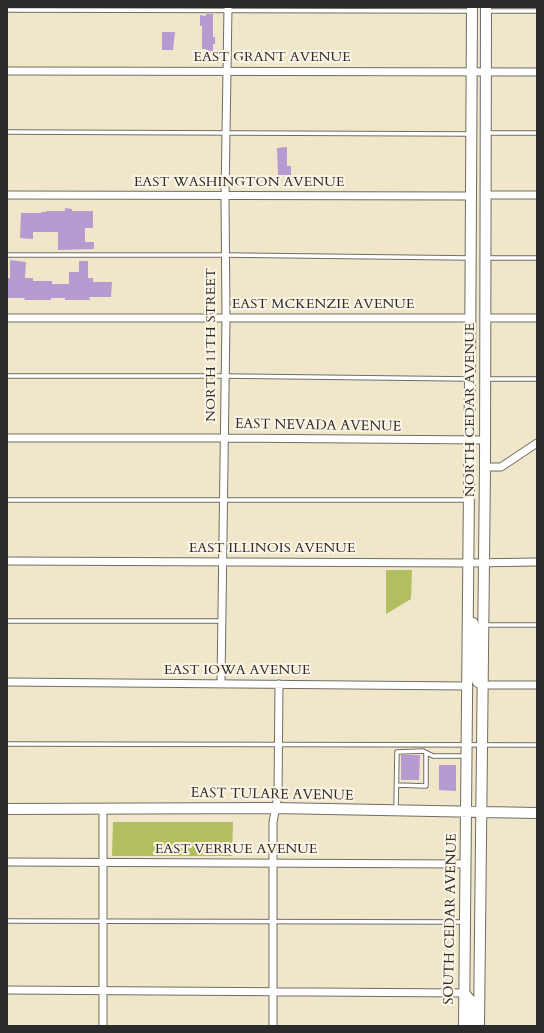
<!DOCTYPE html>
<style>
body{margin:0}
#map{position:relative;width:544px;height:1033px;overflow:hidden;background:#f0e7ca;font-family:Cardo,serif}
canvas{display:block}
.frame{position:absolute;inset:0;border:8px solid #2b2b2b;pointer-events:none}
</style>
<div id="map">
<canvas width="544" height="1033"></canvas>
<div class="frame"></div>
</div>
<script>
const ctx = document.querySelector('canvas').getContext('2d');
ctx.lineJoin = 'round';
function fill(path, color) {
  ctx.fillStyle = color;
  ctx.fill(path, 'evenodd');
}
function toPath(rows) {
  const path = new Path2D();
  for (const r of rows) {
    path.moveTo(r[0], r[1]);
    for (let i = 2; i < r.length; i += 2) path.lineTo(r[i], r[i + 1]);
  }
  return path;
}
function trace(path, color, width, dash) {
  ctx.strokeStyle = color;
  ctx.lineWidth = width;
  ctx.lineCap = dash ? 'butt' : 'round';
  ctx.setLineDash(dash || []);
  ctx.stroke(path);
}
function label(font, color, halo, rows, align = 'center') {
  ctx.font = font + ' Cardo,serif';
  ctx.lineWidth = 4;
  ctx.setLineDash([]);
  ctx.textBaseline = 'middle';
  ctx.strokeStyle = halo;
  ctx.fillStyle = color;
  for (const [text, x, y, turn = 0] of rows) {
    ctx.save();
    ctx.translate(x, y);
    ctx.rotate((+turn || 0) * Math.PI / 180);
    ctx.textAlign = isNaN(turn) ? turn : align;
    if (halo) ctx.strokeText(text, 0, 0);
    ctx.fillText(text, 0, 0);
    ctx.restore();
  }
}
fill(toPath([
 [386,570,412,570,411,599,386,614],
 [113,822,233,822,232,856,112,856]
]), '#b3be60');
fill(toPath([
 [206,14,213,14,213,37,215,37,215,44,213,44,213,51,206,51,206,49,202,49,202,26,200,26,200,15,206,16],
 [162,32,175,32,173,50,162,50],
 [287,147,287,166,291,166,291,175,278,175,277,148],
 [65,208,72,209,72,211,93,211,93,228,85,228,85,242,94,242,94,249,58,250,58,232,33,232,33,239,20,238,21,213,41,213,41,212,46,212,46,211,65,211],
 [10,260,26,262,25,278,33,278,33,281,52,281,52,284,69,284,69,272,79,272,79,261,88,261,88,278,93,278,93,282,112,282,111,297,89,297,90,300,65,300,65,298,51,298,51,300,24,300,25,298,7,298,7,278,10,278],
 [401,755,420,755,419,780,401,780],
 [439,765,456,765,456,791,439,790]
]), '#b79acf');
const lane = toPath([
 [7,10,471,11],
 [486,11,537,11],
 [7,132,470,134],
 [487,133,537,133],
 [7,255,226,255,470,258],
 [486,258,537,258],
 [7,376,225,376,469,379],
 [486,379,537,379],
 [7,500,468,500],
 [7,621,222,621],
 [484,625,537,625],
 [7,744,537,745],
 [397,785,426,786,426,753],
 [396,809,397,752,423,751,433,756,466,756],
 [7,921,464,922]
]);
const street = toPath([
 [7,71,537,72],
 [7,195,471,196],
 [486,195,537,195],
 [7,318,470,318],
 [485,318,537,318],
 [7,438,224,438,484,440],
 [485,467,501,467,537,443],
 [7,561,469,563,537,562],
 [7,682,467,686],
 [221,683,226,318,225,196,228,7],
 [483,685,537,685],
 [103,808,103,1026],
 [7,862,466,864],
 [7,990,464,993],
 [273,1026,273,822,278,796,279,684]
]);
const secondary = toPath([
 [473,623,475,638,476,678,478,682,482,684],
 [7,809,275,808,537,813],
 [464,993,471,1001,472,1026],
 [464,1026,470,379,472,7],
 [479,1026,485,467,486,7]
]);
trace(lane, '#706d63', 5.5);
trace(street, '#706d63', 9);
trace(secondary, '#706d63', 12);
trace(lane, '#fff', 3.5);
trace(street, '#fff', 7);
trace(secondary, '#fff', 10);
label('14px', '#2b2b2b', '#fcf5e5', [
 ["EAST GRANT AVENUE",272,58],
 ["EAST WASHINGTON AVENUE",239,183],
 ["EAST MCKENZIE AVENUE",323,305],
 ["NORTH 11TH STREET",212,345,-90],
 ["NORTH CEDAR AVENUE",471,410,-90],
 ["EAST NEVADA AVENUE",318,426,1],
 ["EAST ILLINOIS AVENUE",272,549],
 ["EAST IOWA AVENUE",237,671],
 ["EAST TULARE AVENUE",272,795,1],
 ["EAST VERRUE AVENUE",236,850],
 ["SOUTH CEDAR AVENUE",451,919,-89]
]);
</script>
